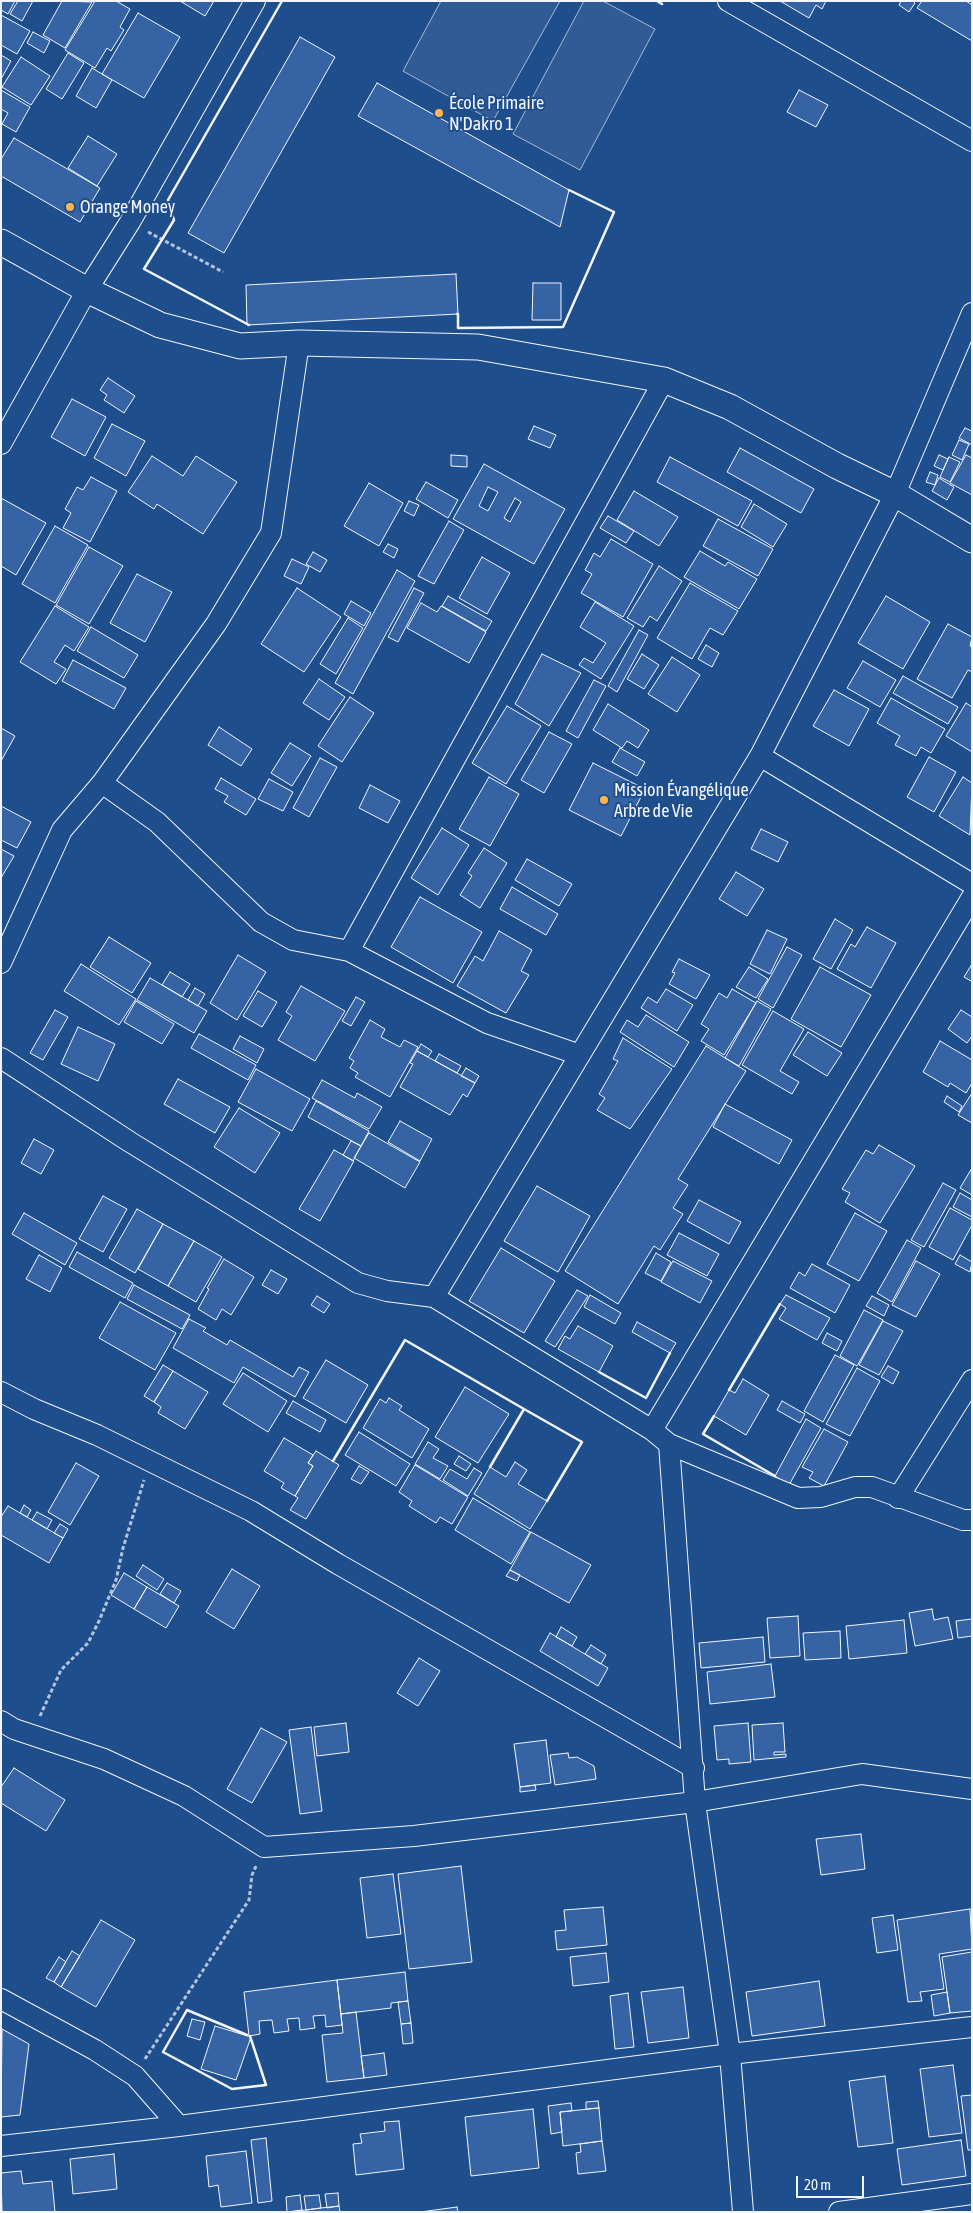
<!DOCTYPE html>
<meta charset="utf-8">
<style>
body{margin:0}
#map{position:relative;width:973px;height:2213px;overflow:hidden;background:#1f4e8c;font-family:"Asap Condensed",sans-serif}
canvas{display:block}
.frame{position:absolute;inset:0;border:2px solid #f2f6ff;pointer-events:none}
.scale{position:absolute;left:796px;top:2176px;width:68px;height:22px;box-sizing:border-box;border:2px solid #f2f6ff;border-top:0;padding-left:6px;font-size:15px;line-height:18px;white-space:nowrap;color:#f2f6ff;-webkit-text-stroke:4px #1f4e8c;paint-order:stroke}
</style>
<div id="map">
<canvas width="973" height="2213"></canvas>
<div class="frame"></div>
<div class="scale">20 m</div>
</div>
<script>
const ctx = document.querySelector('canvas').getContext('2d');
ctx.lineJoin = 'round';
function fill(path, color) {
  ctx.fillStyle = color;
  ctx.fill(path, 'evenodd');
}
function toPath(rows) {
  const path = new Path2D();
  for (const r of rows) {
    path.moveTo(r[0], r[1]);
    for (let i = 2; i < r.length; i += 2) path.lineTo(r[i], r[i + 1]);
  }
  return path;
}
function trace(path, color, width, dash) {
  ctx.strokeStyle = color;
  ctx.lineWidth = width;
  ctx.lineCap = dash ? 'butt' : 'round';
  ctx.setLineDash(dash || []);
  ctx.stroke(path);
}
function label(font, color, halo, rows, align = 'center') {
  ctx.font = font + ' "Asap Condensed",sans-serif';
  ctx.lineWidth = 4;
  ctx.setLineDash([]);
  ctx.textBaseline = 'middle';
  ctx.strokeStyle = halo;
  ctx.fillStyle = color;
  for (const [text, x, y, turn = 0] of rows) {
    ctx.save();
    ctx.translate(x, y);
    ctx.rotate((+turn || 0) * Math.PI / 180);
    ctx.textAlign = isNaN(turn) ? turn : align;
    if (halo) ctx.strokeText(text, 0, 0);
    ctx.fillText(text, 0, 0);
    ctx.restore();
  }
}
const built = toPath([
 [441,1,560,1,493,121,403,71,441,1],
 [584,1,603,1,655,29,580,170,513,134,584,1]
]);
fill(built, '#305b95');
trace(built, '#a8bbd7', 1);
const building = toPath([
 [1,1,15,1,8,14,1,10,1,1],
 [18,1,33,1,22,21,10,14,18,1],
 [62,1,92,2,65,48,43,35,62,1],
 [95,1,116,1,130,9,120,27,124,30,111,51,107,48,95,68,65,50,95,1],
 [180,1,214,1,205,16,180,1],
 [780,1,826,1,822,9,816,5,809,18,780,1],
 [901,1,913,1,915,3,909,12,899,5,901,1],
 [922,1,966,1,972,5,972,41,917,8,922,1],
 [138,13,180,37,144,98,102,74,138,13],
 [1,15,30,31,17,54,1,45,1,15],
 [33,32,50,41,44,53,27,43,33,32],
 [300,37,335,57,224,253,188,233,300,37],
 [68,53,84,63,62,99,46,89,68,53],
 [1,55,11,61,1,79,1,55],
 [21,57,50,76,31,105,2,87,21,57],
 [92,68,112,80,96,108,76,96,92,68],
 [377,83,569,190,560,227,358,116,377,83],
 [1,90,30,107,16,132,2,124,8,113,1,109,1,90],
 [799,90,828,105,816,127,787,112,799,90],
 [88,136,117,154,97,186,68,168,88,136],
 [14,138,100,188,80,222,1,176,1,159,14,138],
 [456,274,458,314,247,325,246,285,456,274],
 [533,283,561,283,561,320,532,320,533,283],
 [108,378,135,396,124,413,104,400,107,395,100,390,108,378],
 [72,399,106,417,85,456,51,437,72,399],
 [112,424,145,441,126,476,94,458,112,424],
 [534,426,556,435,550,448,528,439,534,426],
 [965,428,972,431,972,445,959,438,965,428],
 [959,440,969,444,962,460,952,455,959,440],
 [740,448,814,489,801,513,727,472,740,448],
 [451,455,467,456,467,467,451,466,451,455],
 [939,455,948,459,943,470,934,466,939,455],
 [966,455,972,458,972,495,950,483,966,455],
 [152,456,183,476,196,456,237,482,203,534,157,504,154,509,128,492,152,456],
 [670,457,752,501,738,526,657,482,670,457],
 [949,457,960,462,950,482,940,477,949,457],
 [484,464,565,509,534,564,453,519,484,464],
 [488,487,498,492,488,511,479,506,488,487],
 [515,498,521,502,510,522,504,518,515,498],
 [930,472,938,475,935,485,926,482,930,472],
 [91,477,117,491,90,542,63,528,71,513,65,509,77,487,83,490,91,477],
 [939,478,954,487,947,500,932,491,939,478],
 [426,482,458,500,448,518,416,499,426,482],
 [369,483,403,503,379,546,344,526,369,483],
 [634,491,678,517,659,546,617,520,634,491],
 [1,498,46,523,16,575,1,566,1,498],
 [409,501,419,505,414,516,404,511,409,501],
 [754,504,787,524,773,547,741,527,754,504],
 [608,516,634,531,626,543,600,528,608,516],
 [718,519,773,549,758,576,703,546,718,519],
 [449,521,464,530,434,584,418,576,449,521],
 [55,526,88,545,55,603,22,584,55,526],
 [611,539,653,564,623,617,581,593,592,574,585,570,594,553,600,557,611,539],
 [388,544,398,549,394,558,383,552,388,544],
 [89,547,123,566,89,624,56,605,89,547],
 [700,551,725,566,728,562,757,579,739,609,684,577,700,551],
 [313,552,327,560,320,572,306,564,313,552],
 [482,557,510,573,487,614,459,598,482,557],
 [292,559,309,567,301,584,284,576,292,559],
 [659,566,682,581,657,621,650,616,643,627,627,618,659,566],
 [397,570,415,581,353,694,335,683,397,570],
 [137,574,172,592,145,642,110,623,137,574],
 [690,583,738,611,723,635,710,628,692,659,657,638,690,583],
 [297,588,341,617,304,672,261,644,297,588],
 [414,588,424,593,398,642,388,637,414,588],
 [448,596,492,621,486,631,442,606,448,596],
 [886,596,930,622,903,669,858,643,886,596],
 [351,601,371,613,364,626,344,614,351,601],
 [595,602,634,626,601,679,579,665,584,658,593,663,606,643,580,627,595,602],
 [421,603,437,612,441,606,486,632,469,663,407,628,421,603],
 [55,606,89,627,74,651,65,645,54,662,66,669,56,684,20,662,55,606],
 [348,618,363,628,336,674,320,664,348,618],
 [948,624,972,637,970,646,972,647,972,672,968,670,952,698,917,679,948,624],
 [91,627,138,655,124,678,77,651,91,627],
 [639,630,648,635,617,692,608,686,639,630],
 [706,645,719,653,712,667,698,659,706,645],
 [542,654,581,673,549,726,515,704,542,654],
 [642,654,659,665,644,689,627,679,642,654],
 [672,657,700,675,677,712,648,694,672,657],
 [73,660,126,688,114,709,62,681,73,660],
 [863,661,896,680,880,707,847,688,863,661],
 [903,676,958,707,948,724,893,693,903,676],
 [319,679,345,697,329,720,303,703,319,679],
 [594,680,606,686,578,738,566,731,594,680],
 [834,690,869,709,849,746,813,726,834,690],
 [350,697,374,713,342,762,318,746,350,697],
 [891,698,945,729,931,753,921,747,916,756,895,745,900,736,877,723,891,698],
 [966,703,972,707,972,752,946,736,966,703],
 [608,704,649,730,638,748,627,741,622,748,593,730,608,704],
 [507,706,541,726,506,784,472,763,507,706],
 [219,727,252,749,241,766,208,745,219,727],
 [1,728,15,736,1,761,1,728],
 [549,732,572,744,544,793,521,780,549,732],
 [290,743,311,756,292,786,271,773,290,743],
 [620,748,645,762,637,776,612,762,620,748],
 [929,757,956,772,934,812,907,797,929,757],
 [320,758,337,767,309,817,293,808,320,758],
 [593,763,645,789,621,836,569,810,593,763],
 [489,777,519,794,490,846,459,829,489,777],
 [963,777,972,783,970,835,939,816,963,777],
 [221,778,256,799,246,815,224,802,228,796,215,789,221,778],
 [269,779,293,792,283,811,258,799,269,779],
 [370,785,400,801,388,823,359,808,370,785],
 [1,806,31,822,17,848,1,840,1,806],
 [442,828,469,845,438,895,411,878,442,828],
 [761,829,788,842,778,862,751,849,761,829],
 [484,848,507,863,480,908,460,895,472,876,468,873,484,848],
 [1,849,14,856,1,878,1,849],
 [527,859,572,884,559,906,515,880,527,859],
 [736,872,764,889,747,916,719,899,736,872],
 [512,887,558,914,546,935,500,909,512,887],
 [420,897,482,932,453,983,391,947,420,897],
 [835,919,853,930,831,969,813,959,835,919],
 [867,927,896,943,871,988,837,969,851,944,855,947,867,927],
 [767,930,787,939,770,974,750,964,767,930],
 [499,931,532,950,521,971,529,975,506,1013,457,986,475,956,483,961,499,931],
 [109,937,151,963,132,993,90,967,109,937],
 [787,947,802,955,773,1008,758,999,787,947],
 [238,955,266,972,237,1020,210,1003,238,955],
 [679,959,710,975,696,999,669,984,675,973,672,972,679,959],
 [81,964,136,999,119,1025,64,991,81,964],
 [972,964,972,979,971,981,964,977,972,964],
 [749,967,768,979,756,998,736,987,749,967],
 [820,967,871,995,841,1047,791,1019,820,967],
 [170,972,190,984,182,997,162,985,170,972],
 [150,978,207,1011,194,1033,137,1000,150,978],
 [301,986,345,1011,315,1061,278,1040,292,1016,286,1012,301,986],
 [195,988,205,994,198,1006,188,1000,195,988],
 [666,989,693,1005,677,1031,641,1008,648,997,657,1003,666,989],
 [732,989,756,1003,724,1055,701,1041,709,1029,701,1024,719,993,727,998,732,989],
 [258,991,277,1002,262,1027,243,1016,258,991],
 [356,997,365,1002,351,1026,342,1021,356,997],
 [136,1001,174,1024,162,1044,124,1022,136,1001],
 [757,1001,771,1009,739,1066,725,1058,757,1001],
 [55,1010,68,1017,43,1060,30,1053,55,1010],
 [961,1010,972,1017,972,1036,967,1043,948,1029,961,1010],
 [773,1011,804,1029,780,1071,799,1082,792,1094,742,1065,773,1011],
 [646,1015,689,1042,674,1067,620,1032,627,1020,638,1027,646,1015],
 [370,1020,385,1029,381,1037,400,1047,404,1040,418,1047,390,1097,355,1077,358,1073,350,1068,354,1061,349,1058,370,1020],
 [78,1027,115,1044,98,1081,61,1064,78,1027],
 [808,1032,842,1053,827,1076,793,1055,808,1032],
 [199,1034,256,1065,248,1080,191,1048,199,1034],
 [240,1036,264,1049,257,1063,233,1049,240,1036],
 [623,1038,672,1069,630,1129,597,1110,605,1098,599,1094,618,1061,613,1059,623,1038],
 [940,1041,972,1060,972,1083,966,1093,950,1083,948,1087,923,1072,940,1041],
 [421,1044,432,1051,428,1057,417,1051,421,1044],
 [706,1046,746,1071,678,1179,688,1185,673,1208,683,1214,660,1250,654,1246,618,1304,565,1271,706,1046],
 [417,1051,475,1083,467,1097,463,1094,450,1115,400,1087,413,1064,410,1063,417,1051],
 [439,1054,461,1066,457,1073,435,1061,439,1054],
 [466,1068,479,1076,475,1083,461,1076,466,1068],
 [256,1069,310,1099,292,1131,238,1102,256,1069],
 [178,1079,230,1107,215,1133,164,1104,178,1079],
 [322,1080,355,1098,357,1093,382,1107,369,1129,312,1098,322,1080],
 [972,1093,972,1123,958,1115,972,1093],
 [947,1096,962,1106,959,1112,944,1102,947,1096],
 [316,1101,369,1131,361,1146,308,1117,316,1101],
 [725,1104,792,1140,779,1164,713,1127,725,1104],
 [239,1108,280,1133,255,1173,214,1147,239,1108],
 [400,1121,432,1139,420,1161,388,1142,400,1121],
 [369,1133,420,1162,405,1188,354,1158,369,1133],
 [34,1139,54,1150,41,1174,21,1163,34,1139],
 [351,1141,361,1146,353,1161,343,1155,351,1141],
 [879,1145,915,1166,880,1223,845,1202,850,1193,842,1189,866,1150,873,1154,879,1145],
 [334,1150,354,1161,320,1221,299,1209,334,1150],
 [972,1168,972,1195,960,1188,972,1168],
 [943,1183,956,1190,924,1247,911,1240,943,1183],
 [537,1186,590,1216,558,1272,504,1241,537,1186],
 [960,1193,972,1200,972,1217,953,1207,960,1193],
 [103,1196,127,1209,103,1252,79,1239,103,1196],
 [699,1200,741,1222,729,1244,687,1221,699,1200],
 [950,1208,972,1220,972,1225,953,1260,929,1247,950,1208],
 [137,1209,163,1224,135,1273,109,1258,137,1209],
 [24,1213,77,1243,65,1265,12,1234,24,1213],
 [855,1213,887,1231,859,1281,827,1264,855,1213],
 [163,1224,194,1241,168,1286,138,1269,163,1224],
 [679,1233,719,1254,707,1276,667,1255,679,1233],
 [907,1240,921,1248,892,1302,877,1293,907,1240],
 [194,1241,222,1257,196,1302,168,1286,194,1241],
 [501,1248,555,1281,524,1333,469,1301,501,1248],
 [77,1252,133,1283,125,1298,69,1267,77,1252],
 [656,1253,671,1262,661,1281,645,1273,656,1253],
 [39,1255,62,1268,50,1292,26,1279,39,1255],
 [960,1255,972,1262,970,1272,955,1264,960,1255],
 [224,1259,254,1277,231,1315,222,1309,216,1320,198,1309,209,1289,207,1288,224,1259],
 [673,1261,712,1281,700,1303,661,1282,673,1261],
 [916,1261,940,1274,916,1317,892,1305,916,1261],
 [812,1264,850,1285,835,1313,790,1288,799,1272,805,1276,812,1264],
 [271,1270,287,1279,278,1294,262,1285,271,1270],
 [134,1285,190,1315,182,1329,127,1299,134,1285],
 [577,1290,588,1296,555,1347,545,1341,577,1290],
 [590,1295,621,1313,615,1324,584,1307,590,1295],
 [786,1295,830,1318,817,1340,779,1319,786,1308,780,1304,786,1295],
 [317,1296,330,1304,324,1313,311,1305,317,1296],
 [872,1296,889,1305,884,1316,866,1306,872,1296],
 [120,1302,176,1333,155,1370,99,1338,120,1302],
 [864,1310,883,1320,857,1366,840,1356,864,1310],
 [189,1319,206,1328,203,1331,227,1345,230,1340,293,1377,299,1367,309,1372,295,1397,243,1367,234,1383,173,1348,189,1319],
 [883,1321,903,1331,879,1375,859,1365,883,1321],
 [637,1322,676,1343,670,1353,632,1332,637,1322],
 [578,1326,613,1346,599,1372,558,1349,565,1336,570,1339,578,1326],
 [827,1333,842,1341,837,1351,822,1343,827,1333],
 [835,1355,854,1365,823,1422,804,1411,835,1355],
 [326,1360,368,1385,346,1423,303,1398,326,1360],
 [163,1365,173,1371,154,1402,144,1396,163,1365],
 [888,1366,899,1372,893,1384,881,1377,888,1366],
 [857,1368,880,1381,850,1436,826,1424,857,1368],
 [173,1371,208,1392,185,1429,158,1413,161,1407,154,1402,173,1371],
 [243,1373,287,1401,268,1432,223,1404,243,1373],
 [743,1379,769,1395,746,1435,714,1416,729,1390,735,1393,743,1379],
 [465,1387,509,1414,478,1463,435,1437,465,1387],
 [389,1398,402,1406,399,1410,429,1429,412,1458,363,1428,380,1399,386,1403,389,1398],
 [293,1401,326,1420,320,1432,286,1413,293,1401],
 [782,1401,805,1414,800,1423,777,1410,782,1401],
 [806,1419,821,1428,789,1485,775,1476,806,1419],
 [824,1429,848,1442,824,1486,809,1478,813,1472,802,1467,824,1429],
 [359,1432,410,1464,396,1486,345,1455,359,1432],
 [284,1438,313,1455,308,1463,313,1466,295,1496,281,1488,284,1483,264,1471,284,1438],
 [428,1442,439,1449,433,1458,448,1466,440,1479,415,1464,428,1442],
 [316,1451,339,1465,306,1519,290,1510,298,1498,295,1496,313,1466,308,1463,316,1451],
 [459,1456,471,1464,466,1471,454,1464,459,1456],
 [515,1462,527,1470,518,1484,547,1501,530,1529,474,1494,490,1467,506,1477,515,1462],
 [76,1463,99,1476,70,1525,48,1512,76,1463],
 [415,1465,468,1497,452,1524,440,1517,436,1523,409,1506,412,1501,399,1492,415,1465],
 [359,1466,369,1472,361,1484,351,1479,359,1466],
 [474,1468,482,1473,468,1496,443,1480,450,1469,467,1479,474,1468],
 [473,1498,530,1532,511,1564,455,1530,473,1498],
 [24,1505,31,1510,27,1517,20,1513,24,1505],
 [8,1506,63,1538,49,1563,1,1535,1,1517,8,1506],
 [37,1512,52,1520,47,1529,32,1520,37,1512],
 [60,1524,68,1529,63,1538,54,1533,60,1524],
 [531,1532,591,1565,569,1603,510,1570,531,1532],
 [143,1565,164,1579,157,1590,136,1576,143,1565],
 [232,1569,260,1586,234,1629,206,1612,232,1569],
 [510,1570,520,1575,517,1581,506,1576,510,1570],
 [124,1573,147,1587,134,1609,111,1595,124,1573],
 [167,1583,181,1591,174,1603,160,1594,167,1583],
 [147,1587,179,1606,166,1628,134,1609,147,1587],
 [932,1609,934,1620,948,1617,953,1639,915,1646,909,1613,932,1609],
 [798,1616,800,1656,770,1658,767,1618,798,1616],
 [972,1619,972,1636,958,1638,956,1621,972,1619],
 [904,1620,907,1653,849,1659,846,1626,904,1620],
 [561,1627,577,1637,572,1646,556,1637,561,1627],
 [840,1631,841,1658,805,1660,803,1633,840,1631],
 [550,1633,608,1668,598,1686,540,1651,550,1633],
 [763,1637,765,1662,701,1668,699,1643,763,1637],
 [591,1645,606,1655,601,1664,585,1654,591,1645],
 [419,1658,440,1671,418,1706,397,1693,419,1658],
 [771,1664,775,1697,710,1704,707,1672,771,1664],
 [346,1723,349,1752,317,1756,314,1727,346,1723],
 [748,1723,751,1762,729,1764,729,1759,717,1760,714,1726,748,1723],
 [783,1723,785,1752,774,1752,774,1755,786,1754,786,1757,754,1760,752,1725,783,1723],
 [311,1727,322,1811,300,1814,289,1730,311,1727],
 [261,1728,287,1742,252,1803,227,1789,261,1728],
 [546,1740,551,1783,520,1787,514,1744,546,1740],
 [568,1753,569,1758,577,1757,594,1766,596,1779,555,1785,550,1755,568,1753],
 [14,1768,65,1800,46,1831,1,1803,1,1787,14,1768],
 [535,1785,536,1790,520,1792,520,1787,535,1785],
 [861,1834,865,1869,821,1875,816,1839,861,1834],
 [461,1866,472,1962,409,1969,398,1874,461,1866],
 [393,1874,401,1934,367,1938,360,1878,393,1874],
 [603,1907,607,1945,557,1950,555,1931,566,1930,564,1910,603,1907],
 [970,1909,972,1949,939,1954,944,1989,920,1992,922,2001,908,2002,897,1920,970,1909],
 [893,1915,898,1950,877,1953,872,1918,893,1915],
 [101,1920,135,1940,96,2007,61,1987,101,1920],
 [72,1951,80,1956,61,1987,54,1982,72,1951],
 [972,1952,972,2011,950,2013,942,1957,972,1952],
 [606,1953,609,1982,573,1986,570,1957,606,1953],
 [59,1957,66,1962,54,1982,46,1978,59,1957],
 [405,1972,408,2001,391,2003,391,2008,341,2014,337,1980,405,1972],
 [337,1980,342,2025,326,2027,325,2015,313,2016,315,2028,300,2030,299,2018,287,2019,289,2031,274,2033,272,2020,259,2021,260,2034,249,2036,244,1992,337,1980],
 [819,1981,825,2026,752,2036,746,1992,819,1981],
 [683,1987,689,2038,648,2043,641,1992,683,1987],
 [947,1992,950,2013,934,2016,931,1995,947,1992],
 [628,1993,634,2047,615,2049,610,1996,628,1993],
 [408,2001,411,2023,401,2024,398,2002,408,2001],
 [356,2012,364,2078,327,2082,322,2035,343,2033,341,2014,356,2012],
 [192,2019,205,2022,200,2040,187,2036,192,2019],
 [411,2023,413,2043,403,2044,401,2024,411,2023],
 [215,2026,251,2037,236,2080,201,2069,215,2026],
 [2,2029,29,2044,20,2115,1,2117,2,2029],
 [384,2053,387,2075,364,2078,361,2056,384,2053],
 [953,2065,962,2133,929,2137,920,2069,953,2065],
 [885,2076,893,2143,858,2147,849,2081,885,2076],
 [972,2095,972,2150,968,2150,961,2096,972,2095],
 [598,2101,599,2108,586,2109,586,2102,598,2101],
 [571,2103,572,2111,560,2112,562,2132,551,2134,548,2106,571,2103],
 [599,2108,602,2141,563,2146,560,2112,599,2108],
 [533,2109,539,2168,471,2176,465,2117,533,2109],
 [399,2121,404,2169,356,2175,353,2144,362,2143,360,2134,385,2131,384,2122,399,2121],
 [266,2138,272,2201,258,2203,251,2140,266,2138],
 [961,2140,966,2176,902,2185,897,2149,961,2140],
 [602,2141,606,2171,578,2174,576,2153,581,2152,580,2144,602,2141],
 [246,2151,252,2203,221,2207,218,2185,209,2187,206,2156,246,2151],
 [114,2154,117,2189,73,2194,70,2159,114,2154],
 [21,2171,23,2184,52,2181,55,2212,2,2212,1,2173,21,2171],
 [338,2193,339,2206,327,2208,325,2194,338,2193],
 [300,2195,302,2210,287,2212,286,2197,300,2195],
 [319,2195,321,2208,306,2210,304,2196,319,2195],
 [339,2206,340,2212,290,2212,321,2208,339,2206],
 [457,2207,458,2212,420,2212,457,2207]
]);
fill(building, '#3563a3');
trace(building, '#f2f6ff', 1);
const minor = toPath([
 [728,1,972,141],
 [1,444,87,290,130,222,255,1],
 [760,756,972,884],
 [102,783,157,822,261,922,293,940,349,951,487,1023,580,1055],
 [349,951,664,380],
 [1,963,62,830,102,783,216,624,271,533,299,343],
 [1,1058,130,1142,358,1283,387,1291,434,1297,652,1430,669,1444,798,1498,821,1497,855,1487,872,1487,963,1520,972,1520],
 [434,1297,760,756,895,494,972,313],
 [1,1392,34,1409,97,1435,251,1511,338,1564,694,1768],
 [652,1430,972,897],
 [669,1444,695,1802,730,2054,743,2212],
 [898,1498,972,1380],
 [1,1721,14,1729,104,1759,184,1796,264,1847,414,1836,695,1802,862,1774,972,1789],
 [1,1999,95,2050,135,2076,179,2126],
 [1,2146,179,2126,730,2054,972,2027],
 [839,2212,972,2194]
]);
const tertiary = toPath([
 [1,242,87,290,160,325,240,346,299,343,478,347,664,380,730,407,837,466,895,494,972,540]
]);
trace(minor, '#f2f6ff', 22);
trace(tertiary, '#f2f6ff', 27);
trace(toPath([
 [148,232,223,272],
 [40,1716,61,1670,88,1643,99,1621,116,1580,123,1548,144,1480],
 [145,2059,249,1900,252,1875,257,1864]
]), '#b3c4dc', 3, [4, 2.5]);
trace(minor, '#1f4e8c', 20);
trace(tertiary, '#1f4e8c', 25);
trace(toPath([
 [657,1,662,4],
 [457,314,458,314,458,328,563,327,614,212,569,190],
 [249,325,144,269,174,220,168,200,282,1],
 [599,1372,646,1398,670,1353],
 [729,1390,780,1304],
 [714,1416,703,1434,775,1476],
 [333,1461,405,1340,524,1409],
 [490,1467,524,1409,582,1442,547,1501],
 [247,2035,187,2010,163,2052,232,2089,266,2085,250,2036]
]), '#f2f6ff', 2.5);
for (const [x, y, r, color] of [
 [439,113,5,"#ffb74d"],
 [70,207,5,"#ffb74d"],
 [604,800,5,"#ffb74d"]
]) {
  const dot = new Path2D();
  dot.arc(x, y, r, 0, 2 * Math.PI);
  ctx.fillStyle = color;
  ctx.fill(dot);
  trace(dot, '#1f4e8c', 2);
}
label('18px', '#f2f6ff', '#1f4e8c', [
 ["École Primaire",449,103],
 ["N'Dakro 1",449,124],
 ["Orange Money",80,207],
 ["Mission Évangélique",614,790],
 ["Arbre de Vie",614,811]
], 'left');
</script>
